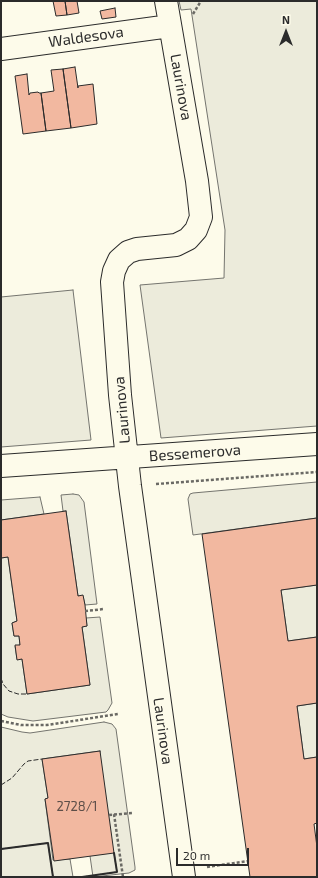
<!DOCTYPE html>
<style>
body{margin:0}
#map{position:relative;width:318px;height:878px;overflow:hidden;background:#fdfbea;font-family:"Exo 2",sans-serif}
canvas{display:block}
.frame{position:absolute;inset:0;border:2px solid #2b2b2b;pointer-events:none}
.north{position:absolute;left:266px;top:12px;width:40px;height:40px;-webkit-text-stroke:3px #fdfbea;paint-order:stroke;rotate:0deg;font-size:11px;font-weight:700;line-height:16px;text-align:center;color:#2b2b2b}
.north::after{content:'';display:block;margin:auto;width:14px;height:18px;background:#2b2b2b;clip-path:polygon(50% 0,100% 100%,50% 72%,0 100%)}
.scale{position:absolute;left:176px;top:848px;width:73px;height:18px;box-sizing:border-box;border:2px solid #2b2b2b;border-top:0;padding-left:5px;font-size:12px;line-height:14px;white-space:nowrap;color:#2b2b2b;-webkit-text-stroke:3px #fdfbea;paint-order:stroke}
</style>
<div id="map">
<canvas width="318" height="878"></canvas>
<div class="frame"></div>
<div class="north">N</div>
<div class="scale">20 m</div>
</div>
<script>
const ctx = document.querySelector('canvas').getContext('2d');
ctx.lineJoin = 'round';
function fill(path, color) {
  ctx.fillStyle = color;
  ctx.fill(path, 'evenodd');
}
function toPath(rows) {
  const path = new Path2D();
  for (const r of rows) {
    path.moveTo(r[0], r[1]);
    for (let i = 2; i < r.length; i += 2) path.lineTo(r[i], r[i + 1]);
  }
  return path;
}
function trace(path, color, width, dash) {
  ctx.strokeStyle = color;
  ctx.lineWidth = width;
  ctx.lineCap = dash ? 'butt' : 'round';
  ctx.setLineDash(dash || []);
  ctx.stroke(path);
}
function label(font, color, halo, rows, align = 'center') {
  ctx.font = font + ' "Exo 2",sans-serif';
  ctx.lineWidth = 3;
  ctx.setLineDash([]);
  ctx.textBaseline = 'middle';
  ctx.strokeStyle = halo;
  ctx.fillStyle = color;
  for (const [text, x, y, turn = 0] of rows) {
    ctx.save();
    ctx.translate(x, y);
    ctx.rotate((+turn || 0) * Math.PI / 180);
    ctx.textAlign = isNaN(turn) ? turn : align;
    if (halo) ctx.strokeText(text, 0, 0);
    ctx.fillText(text, 0, 0);
    ctx.restore();
  }
}
const green = toPath([
 [179,1,317,1,317,426,161,438,140,285,224,278,225,230,191,9,181,10,179,1],
 [73,290,91,440,1,447,1,297,73,290],
 [317,482,317,518,193,535,188,499,190,494,193,493,317,482],
 [73,494,79,495,84,502,97,604,85,605,83,596,78,596,66,511,63,511,61,495,73,494],
 [40,497,44,514,1,520,1,500,40,497],
 [8,557,17,621,12,623,14,636,19,636,20,645,15,646,17,659,22,659,27,694,90,685,82,627,87,626,86,618,100,617,112,703,108,710,106,712,33,721,8,717,1,714,1,558,8,557],
 [317,585,317,637,288,641,281,590,317,585],
 [317,703,317,757,304,759,297,706,317,703],
 [104,722,112,724,116,729,135,867,135,870,129,873,93,877,90,856,100,751,42,759,48,798,45,799,53,860,70,859,73,877,1,877,1,727,22,732,30,733,104,722]
]);
fill(green, '#ecebdb');
trace(green, '#74746e', 1);
const building = toPath([
 [53,1,65,1,67,15,56,16,53,1],
 [65,1,77,1,79,13,67,15,65,1],
 [115,8,116,17,102,19,100,11,115,8],
 [75,67,78,88,78,86,93,84,97,124,71,128,63,69,75,67],
 [63,69,71,128,46,131,41,93,54,91,51,70,63,69],
 [27,74,29,95,30,93,38,92,39,93,41,93,46,131,23,134,15,76,27,74],
 [66,511,78,596,83,595,85,605,87,626,82,627,90,685,27,694,22,659,17,660,15,645,20,645,19,636,14,636,12,623,17,621,8,557,1,558,1,520,66,511],
 [317,518,317,585,281,590,288,641,317,637,317,703,297,706,304,759,317,757,317,823,314,824,317,847,317,877,250,877,202,534,317,518],
 [100,751,114,853,54,861,45,799,48,798,42,759,100,751]
]);
fill(building, '#f2b8a0');
trace(building, '#2b2b2b', 1);
const minor = toPath([
 [166,1,197,181,201,217,196,230,188,239,176,245,137,249,128,252,119,260,114,271,112,282,120,395,130,486,184,877],
 [1,49,170,26],
 [1,466,317,444]
]);
trace(minor, '#2b2b2b', 24);
trace(toPath([
 [193,14,201,1],
 [156,484,317,472],
 [85,611,104,609],
 [1,721,21,725,47,725,118,714],
 [114,814,123,877],
 [109,815,133,813],
 [207,867,248,861]
]), '#6a6964', 2.5, [3, 2]);
trace(minor, '#fdfbea', 22);
trace(toPath([
 [1,678,3,684,9,691,18,694,27,694],
 [1,785,12,778,24,764,28,761,42,759],
 [1,849,48,843,53,877],
 [82,877,117,872,114,853]
]), '#2b2b2b', 1, [5, 2]);
trace(toPath([
 [1,849,48,843,53,877],
 [82,877,117,872,114,853]
]), '#2b2b2b', 2);
label('13px', '#5d4e48', null, [
 ["2728/1",77,807]
]);
label('15px', '#2b2b2b', '#fdfbea', [
 ["Waldesova",86,37,-8],
 ["Laurinova",181,87,80],
 ["Laurinova",122,410,-95],
 ["Bessemerova",195,453,-4],
 ["Laurinova",163,731,82]
]);
</script>
